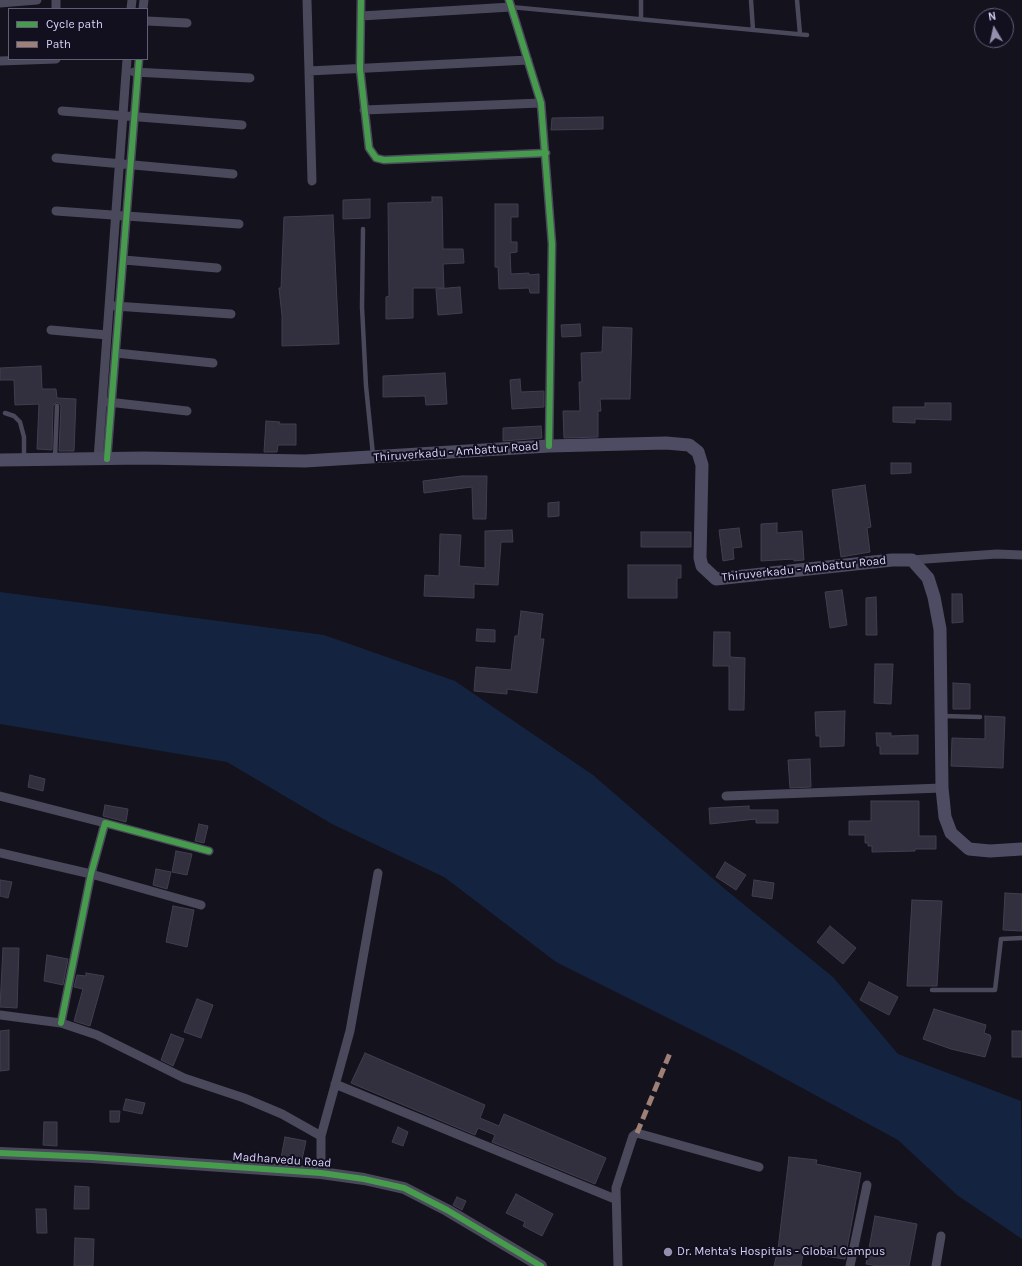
<!DOCTYPE html>
<style>
body{margin:0}
#map{position:relative;width:1022px;height:1266px;overflow:hidden;background:#14121c;font-family:Karla,sans-serif}
canvas{display:block}
.legend{position:absolute;left:8px;top:8px;width:140px;height:52px;box-sizing:border-box;background:#120f1f;border:1px solid #615d77;margin:0;padding:5px 7px;list-style:none;font-size:12px;color:#d7d2fa}
.legend li{display:flex;align-items:center;gap:8px;height:20px}
.legend b{width:20px;border:1px solid #615d77}
.north{position:absolute;left:974px;top:8px;width:40px;height:40px;box-sizing:border-box;background:#120f1f;border:1px solid #615d77;border-radius:50%;rotate:351deg;font-size:11px;font-weight:700;line-height:16px;text-align:center;color:#d7d2fa}
.north::after{content:'';display:block;margin:auto;width:14px;height:18px;background:#938fac;clip-path:polygon(50% 0,100% 100%,50% 72%,0 100%)}
</style>
<div id="map">
<canvas width="1022" height="1266"></canvas>
<ul class="legend">
<li><b style="height:5px;background:#469c4c"></b>Cycle path</li>
<li><b style="height:5px;background:#9e8076"></b>Path</li>
</ul>
<div class="north">N</div>
</div>
<script>
const ctx = document.querySelector('canvas').getContext('2d');
ctx.lineJoin = 'round';
function fill(path, color) {
  ctx.fillStyle = color;
  ctx.fill(path, 'evenodd');
}
function toPath(rows) {
  const path = new Path2D();
  for (const r of rows) {
    path.moveTo(r[0], r[1]);
    for (let i = 2; i < r.length; i += 2) path.lineTo(r[i], r[i + 1]);
  }
  return path;
}
function trace(path, color, width, dash) {
  ctx.strokeStyle = color;
  ctx.lineWidth = width;
  ctx.lineCap = dash ? 'butt' : 'round';
  ctx.setLineDash(dash || []);
  ctx.stroke(path);
}
function label(font, color, halo, rows, align = 'center') {
  ctx.font = font + ' Karla,sans-serif';
  ctx.lineWidth = 4;
  ctx.setLineDash([]);
  ctx.textBaseline = 'middle';
  ctx.strokeStyle = halo;
  ctx.fillStyle = color;
  for (const [text, x, y, turn = 0] of rows) {
    ctx.save();
    ctx.translate(x, y);
    ctx.rotate((+turn || 0) * Math.PI / 180);
    ctx.textAlign = isNaN(turn) ? turn : align;
    if (halo) ctx.strokeText(text, 0, 0);
    ctx.fillText(text, 0, 0);
    ctx.restore();
  }
}
fill(toPath([
 [0,592,324,635,455,681,593,775,726,890,833,977,898,1054,1021,1101,1022,1239,957,1195,898,1140,734,1051,556,962,444,877,332,824,227,762,0,724]
]), '#142440');
const building = toPath([
 [603,117,603,129,551,130,552,118,603,117],
 [432,197,442,197,443,249,463,249,464,263,443,264,444,288,413,288,413,318,386,319,386,297,389,296,388,203,432,202,432,197],
 [370,199,370,218,343,219,343,200,370,199],
 [495,204,518,204,518,217,511,217,511,242,517,242,517,252,510,253,511,274,529,273,529,275,539,274,539,293,530,293,529,288,499,289,498,267,495,267,495,204],
 [333,215,339,344,282,346,282,316,279,288,281,288,284,217,333,215],
 [460,287,462,313,438,315,436,289,460,287],
 [580,324,581,336,562,337,561,325,580,324],
 [603,327,632,328,630,399,600,399,601,411,598,411,598,437,564,438,563,411,580,411,579,382,582,382,581,353,602,352,603,327],
 [41,366,42,389,56,389,57,398,76,399,74,451,59,451,61,406,59,403,56,403,53,406,52,450,37,449,39,404,15,405,14,380,0,380,0,368,41,366],
 [445,373,447,404,426,405,425,396,383,397,383,376,445,373],
 [520,379,521,392,544,391,544,407,512,409,510,380,520,379],
 [925,403,951,403,951,420,915,419,915,423,893,422,893,407,925,407,925,403],
 [266,421,280,422,279,424,296,424,296,445,278,445,277,452,264,452,266,421],
 [541,426,542,438,503,441,503,428,541,426],
 [891,463,911,463,911,473,891,474,891,463],
 [462,476,487,476,486,519,473,519,472,487,424,493,423,481,462,476],
 [865,485,871,527,867,528,870,552,841,557,832,490,865,485],
 [559,502,559,516,548,517,548,503,559,502],
 [777,523,777,533,802,531,804,560,794,561,794,559,761,561,761,524,777,523],
 [739,528,742,547,733,548,734,559,723,561,719,530,739,528],
 [512,530,513,542,501,542,498,585,474,584,474,598,424,596,425,575,439,576,440,534,461,535,459,566,485,568,485,531,512,530],
 [641,532,691,532,691,547,641,547,641,532],
 [628,565,681,565,681,578,677,578,677,598,628,598,628,565],
 [842,590,847,625,830,628,825,592,842,590],
 [952,594,962,594,963,622,952,623,952,594],
 [876,597,877,635,866,635,866,598,876,597],
 [521,611,543,614,540,639,544,639,537,693,507,689,507,694,474,691,476,667,511,670,515,636,518,636,521,611],
 [477,629,495,630,495,642,476,641,477,629],
 [714,632,730,632,730,657,745,658,744,710,729,710,729,666,713,666,714,632],
 [875,664,893,664,891,704,874,703,875,664],
 [953,683,970,684,970,709,953,709,953,683],
 [845,711,844,746,820,747,820,736,816,736,815,712,845,711],
 [985,716,1005,717,1003,768,951,766,952,738,985,739,985,716],
 [876,733,891,733,891,736,918,735,918,754,880,754,880,746,877,746,876,733],
 [810,759,811,787,790,788,788,760,810,759],
 [30,775,45,779,43,791,28,787,30,775],
 [871,801,919,801,919,836,936,836,936,849,915,849,915,851,872,852,872,846,868,846,868,843,865,843,865,835,849,835,849,821,871,821,871,801],
 [105,805,128,809,126,822,103,816,105,805],
 [749,806,749,810,778,810,778,823,756,823,756,819,710,824,709,808,749,806],
 [199,824,208,826,204,843,195,841,199,824],
 [176,851,192,854,187,875,172,872,176,851],
 [725,862,746,875,736,890,716,877,725,862],
 [156,869,171,872,167,889,153,885,156,869],
 [0,880,12,882,8,898,0,896,0,880],
 [754,880,774,883,772,899,752,896,754,880],
 [1005,893,1022,894,1022,931,1003,930,1005,893],
 [912,900,942,901,937,986,907,986,912,900],
 [173,906,194,910,187,947,166,942,173,906],
 [830,926,856,948,843,964,817,942,830,926],
 [3,948,19,948,17,1008,0,1007,3,948],
 [47,955,68,959,63,985,44,981,47,955],
 [86,973,104,976,90,1026,74,1021,83,989,74,987,77,975,86,976,86,973],
 [869,982,898,997,889,1015,860,1000,869,982],
 [197,999,213,1005,201,1038,184,1032,197,999],
 [934,1009,986,1025,984,1033,990,1035,991,1038,985,1057,951,1049,923,1039,934,1009],
 [9,1030,9,1070,0,1071,0,1031,9,1030],
 [1012,1031,1022,1031,1022,1057,1012,1057,1012,1031],
 [171,1034,184,1039,173,1066,161,1060,171,1034],
 [365,1053,485,1105,480,1118,499,1126,504,1114,606,1158,595,1184,492,1142,495,1135,478,1128,475,1135,351,1083,365,1053],
 [126,1099,145,1103,142,1114,123,1110,126,1099],
 [110,1111,120,1111,119,1122,110,1122,110,1111],
 [44,1122,57,1122,57,1146,43,1145,44,1122],
 [398,1127,408,1132,403,1146,392,1142,398,1127],
 [285,1137,306,1141,301,1164,280,1163,285,1137],
 [789,1157,817,1160,816,1164,861,1173,845,1259,803,1253,801,1266,774,1266,778,1249,789,1157],
 [75,1186,89,1187,89,1209,74,1209,75,1186],
 [516,1194,553,1214,542,1236,523,1226,525,1222,506,1213,516,1194],
 [457,1197,466,1201,462,1210,453,1205,457,1197],
 [36,1209,46,1209,47,1233,37,1233,36,1209],
 [875,1216,917,1224,909,1266,878,1266,866,1264,875,1216],
 [75,1238,94,1239,93,1266,74,1266,75,1238]
]);
fill(building, '#32303e');
trace(building, '#413e4f', 1);
trace(toPath([
 [751,0,753,30],
 [797,0,800,34],
 [511,7,807,35],
 [641,19,641,0],
 [363,229,362,307,366,386,373,455],
 [5,413,14,416,20,422,24,437,24,458],
 [55,458,57,406],
 [942,716,980,717],
 [932,990,995,990,1001,939,1022,938]
]), '#4a485b', 4.5);
trace(toPath([
 [307,0,312,181],
 [361,0,360,69,369,148,376,158,384,160,546,153],
 [509,0,541,103,552,244,549,446],
 [0,3,37,0],
 [56,9,56,0],
 [131,9,132,0],
 [143,9,144,0],
 [361,16,511,7],
 [147,21,187,23],
 [0,61,56,59],
 [309,71,528,60],
 [134,72,250,78],
 [364,110,541,103],
 [62,111,242,125],
 [56,158,233,174],
 [56,211,239,224],
 [124,260,217,268],
 [115,306,231,314],
 [51,330,107,335],
 [116,353,213,363],
 [108,402,187,411],
 [98,459,127,59],
 [107,459,139,59],
 [912,560,997,554,1022,555],
 [0,796,105,823],
 [726,796,942,788],
 [0,853,91,874,201,905],
 [0,1015,61,1023,97,1035,184,1078,244,1098,282,1114,321,1136,321,1173],
 [61,1023,91,874,105,823,209,851],
 [335,1084,615,1199],
 [321,1136,350,1031,378,873],
 [618,1266,616,1188,633,1136,637,1133,759,1167],
 [850,1266,867,1185],
 [936,1266,941,1236]
]), '#4a485b', 9);
trace(toPath([
 [0,1153,92,1157,321,1173,364,1179,404,1188,447,1210,541,1266]
]), '#4a485b', 12);
trace(toPath([
 [0,460,144,458,305,461,549,446,666,443,689,445,698,452,702,465,700,558,702,566,716,579,892,560,912,560,928,578,934,597,940,629,942,788,945,817,951,833,969,849,990,851,1022,849]
]), '#4d4c62', 13);
trace(toPath([
 [637,1133,670,1053]
]), '#9e8076', 5, [10, 5]);
trace(toPath([
 [361,0,360,69,369,148,376,158,384,160,546,153],
 [509,0,541,103,552,244,549,446],
 [107,459,139,59],
 [61,1023,91,874,105,823,209,851],
 [0,1153,92,1157,321,1173,364,1179,404,1188,447,1210,541,1266]
]), '#469c4c', 6);
for (const [x, y, r, color] of [
 [668,1252,5,"#938fac"]
]) {
  const dot = new Path2D();
  dot.arc(x, y, r, 0, 2 * Math.PI);
  ctx.fillStyle = color;
  ctx.fill(dot);
  trace(dot, '#120f1f', 1.5);
}
label('12px', '#d7d2fa', '#120f1f', [
 ["Thiruverkadu - Ambattur Road",456,452,-4],
 ["Thiruverkadu - Ambattur Road",804,569,-6],
 ["Madharvedu Road",282,1160,4]
]);
label('12px', '#d7d2fa', '#120f1f', [
 ["Dr. Mehta's Hospitals - Global Campus",677,1252]
], 'left');
</script>
